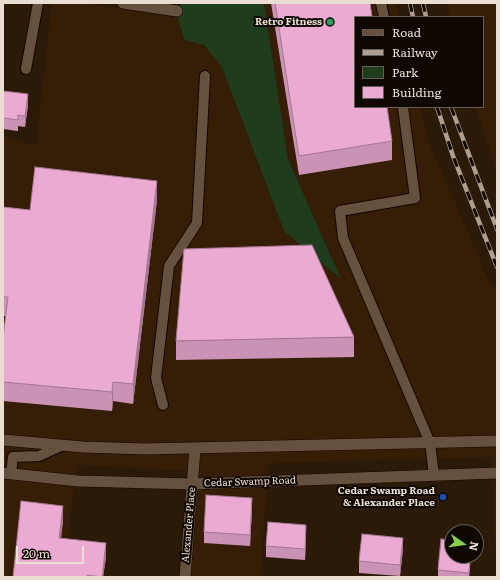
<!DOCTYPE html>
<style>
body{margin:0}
#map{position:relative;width:500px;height:580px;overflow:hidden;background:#2c1a08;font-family:Literata,serif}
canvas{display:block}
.frame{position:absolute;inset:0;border:4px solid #eaddd2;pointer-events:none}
.legend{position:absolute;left:354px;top:16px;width:130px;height:92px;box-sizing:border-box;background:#0e0702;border:1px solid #665d55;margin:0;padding:5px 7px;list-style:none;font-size:12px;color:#eaddd2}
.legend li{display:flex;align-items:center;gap:8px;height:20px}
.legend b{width:20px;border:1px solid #665d55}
.north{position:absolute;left:444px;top:524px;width:40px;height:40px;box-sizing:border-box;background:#0e0702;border:1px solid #665d55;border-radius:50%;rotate:103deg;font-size:11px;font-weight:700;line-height:16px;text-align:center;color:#eaddd2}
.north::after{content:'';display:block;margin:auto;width:14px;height:18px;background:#85cf4c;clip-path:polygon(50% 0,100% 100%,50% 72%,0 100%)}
.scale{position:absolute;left:16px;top:546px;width:68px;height:18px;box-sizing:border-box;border:2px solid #eaddd2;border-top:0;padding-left:5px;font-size:12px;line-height:14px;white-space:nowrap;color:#eaddd2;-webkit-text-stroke:3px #0e0702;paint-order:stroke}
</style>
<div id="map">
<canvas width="500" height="580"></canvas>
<div class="frame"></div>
<ul class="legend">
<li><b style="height:5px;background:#66513e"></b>Road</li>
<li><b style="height:5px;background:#ad9e91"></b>Railway</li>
<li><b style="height:11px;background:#1f3c1c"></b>Park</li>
<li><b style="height:11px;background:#ebaad1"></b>Building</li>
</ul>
<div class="north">N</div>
<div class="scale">20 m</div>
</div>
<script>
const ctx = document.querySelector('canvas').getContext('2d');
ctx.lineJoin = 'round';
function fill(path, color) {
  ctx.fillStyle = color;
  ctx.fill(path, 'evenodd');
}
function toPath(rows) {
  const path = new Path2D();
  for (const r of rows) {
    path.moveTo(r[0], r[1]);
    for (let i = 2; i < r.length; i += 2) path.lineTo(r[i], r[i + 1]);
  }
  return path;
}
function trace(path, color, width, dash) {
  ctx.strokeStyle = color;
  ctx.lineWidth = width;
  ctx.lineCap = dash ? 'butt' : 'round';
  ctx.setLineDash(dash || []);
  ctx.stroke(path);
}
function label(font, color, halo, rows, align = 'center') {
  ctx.font = font + ' Literata,serif';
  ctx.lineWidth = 4;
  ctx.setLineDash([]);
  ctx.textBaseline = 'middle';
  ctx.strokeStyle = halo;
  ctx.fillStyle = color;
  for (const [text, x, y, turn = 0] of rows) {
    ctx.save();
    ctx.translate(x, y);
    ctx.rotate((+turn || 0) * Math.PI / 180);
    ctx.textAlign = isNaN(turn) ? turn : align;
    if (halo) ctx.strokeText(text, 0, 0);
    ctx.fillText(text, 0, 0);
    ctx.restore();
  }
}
fill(toPath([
 [52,3,84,3,178,18,184,40,204,45,222,67,284,231,341,278,288,159,264,3,397,3,400,17,355,17,355,107,420,107,427,138,487,277,497,294,497,577,491,457,268,463,260,577,181,577,189,471,76,465,63,577,3,577,3,135,36,146],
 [447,3,497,3,497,173,476,107,483,107,483,17,450,17]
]), '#361e06');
fill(toPath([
 [181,3,264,3,288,159,341,279,284,231,222,67,204,45,184,40,178,18]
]), '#1f3c1c');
const service = toPath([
 [381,3,384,17],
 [26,69,38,3],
 [403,107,415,198,340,211,343,238,430,443,434,475],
 [163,405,156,378,169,266,197,223,205,76],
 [11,474,13,457,39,456,63,445]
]);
const minor = toPath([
 [123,3,177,11],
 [185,577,195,449]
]);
const secondary = toPath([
 [3,440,83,447,145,449,497,441],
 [3,473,78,481,192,484,497,473]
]);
trace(service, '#140500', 12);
trace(minor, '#140500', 12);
trace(secondary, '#140500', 12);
trace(service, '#66513e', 10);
trace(minor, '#66513e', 11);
trace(secondary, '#66513e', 11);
const rail = toPath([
 [410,3,413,17],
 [423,3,426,17],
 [437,107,453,156,497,267],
 [451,107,497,229]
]);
trace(rail, '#ad9e91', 4.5);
trace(rail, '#0e0702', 3, [9]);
fill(toPath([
 [271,3,370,3,392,141,392,160,299,175],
 [3,91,28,105,25,127,18,126,18,131,3,129],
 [157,200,133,404,113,401,112,411,3,401,3,338,6,316,3,316,3,207,30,210],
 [354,337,354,357,176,360,176,341],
 [252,509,250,546,204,543,204,532],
 [63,520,61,538,106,557,103,577,13,577],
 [306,536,305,560,266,557,266,546],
 [403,549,400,576,359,573,359,561],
 [471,556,469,577,438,577,438,570]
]), '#ca92b4');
fill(toPath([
 [28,94,28,105,25,127,25,116],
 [157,181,157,200,133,404,133,384],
 [113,382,113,401,112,411,112,392],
 [252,498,252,509,250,546,250,535],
 [63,506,63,520,59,552,59,538],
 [306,525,306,536,305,560,305,549],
 [403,538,403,549,400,576,400,565],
 [106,543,106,557,103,577,102,577],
 [470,556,471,556,469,577]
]), '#a47792');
const building = toPath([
 [275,3,370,3,372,17,355,17,355,107,387,107,392,141,299,156,275,3],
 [3,91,28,94,25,116,18,115,18,120,3,118,3,91],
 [35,167,157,181,133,384,113,382,112,392,3,382,3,338,8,297,3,297,3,207,30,210,35,167],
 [312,245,354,337,176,341,184,249,312,245],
 [206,495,252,498,250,535,204,532,206,495],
 [21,501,63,506,59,538,106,543,102,577,87,575,87,577,13,577,21,501],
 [268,522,306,525,305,549,266,546,268,522],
 [362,534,403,538,400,565,359,561,362,534],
 [441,539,452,540,452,556,470,556,469,573,438,570,441,539]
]);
fill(building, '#ebaad1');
trace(building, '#a47792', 1);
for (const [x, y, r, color] of [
 [330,22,4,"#2e9e5b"],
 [443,497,4,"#1a4fb4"]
]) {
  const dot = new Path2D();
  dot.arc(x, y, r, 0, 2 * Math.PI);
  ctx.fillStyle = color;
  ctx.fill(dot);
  trace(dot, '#0e0702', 1.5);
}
label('bold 10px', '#eaddd2', '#0e0702', [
 ["Retro Fitness",322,22],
 ["Cedar Swamp Road",435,491],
 ["& Alexander Place",435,503]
], 'right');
label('10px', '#eaddd2', '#0e0702', [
 ["Cedar Swamp Road",250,482,-2],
 ["Alexander Place",189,525,-85]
]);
</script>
